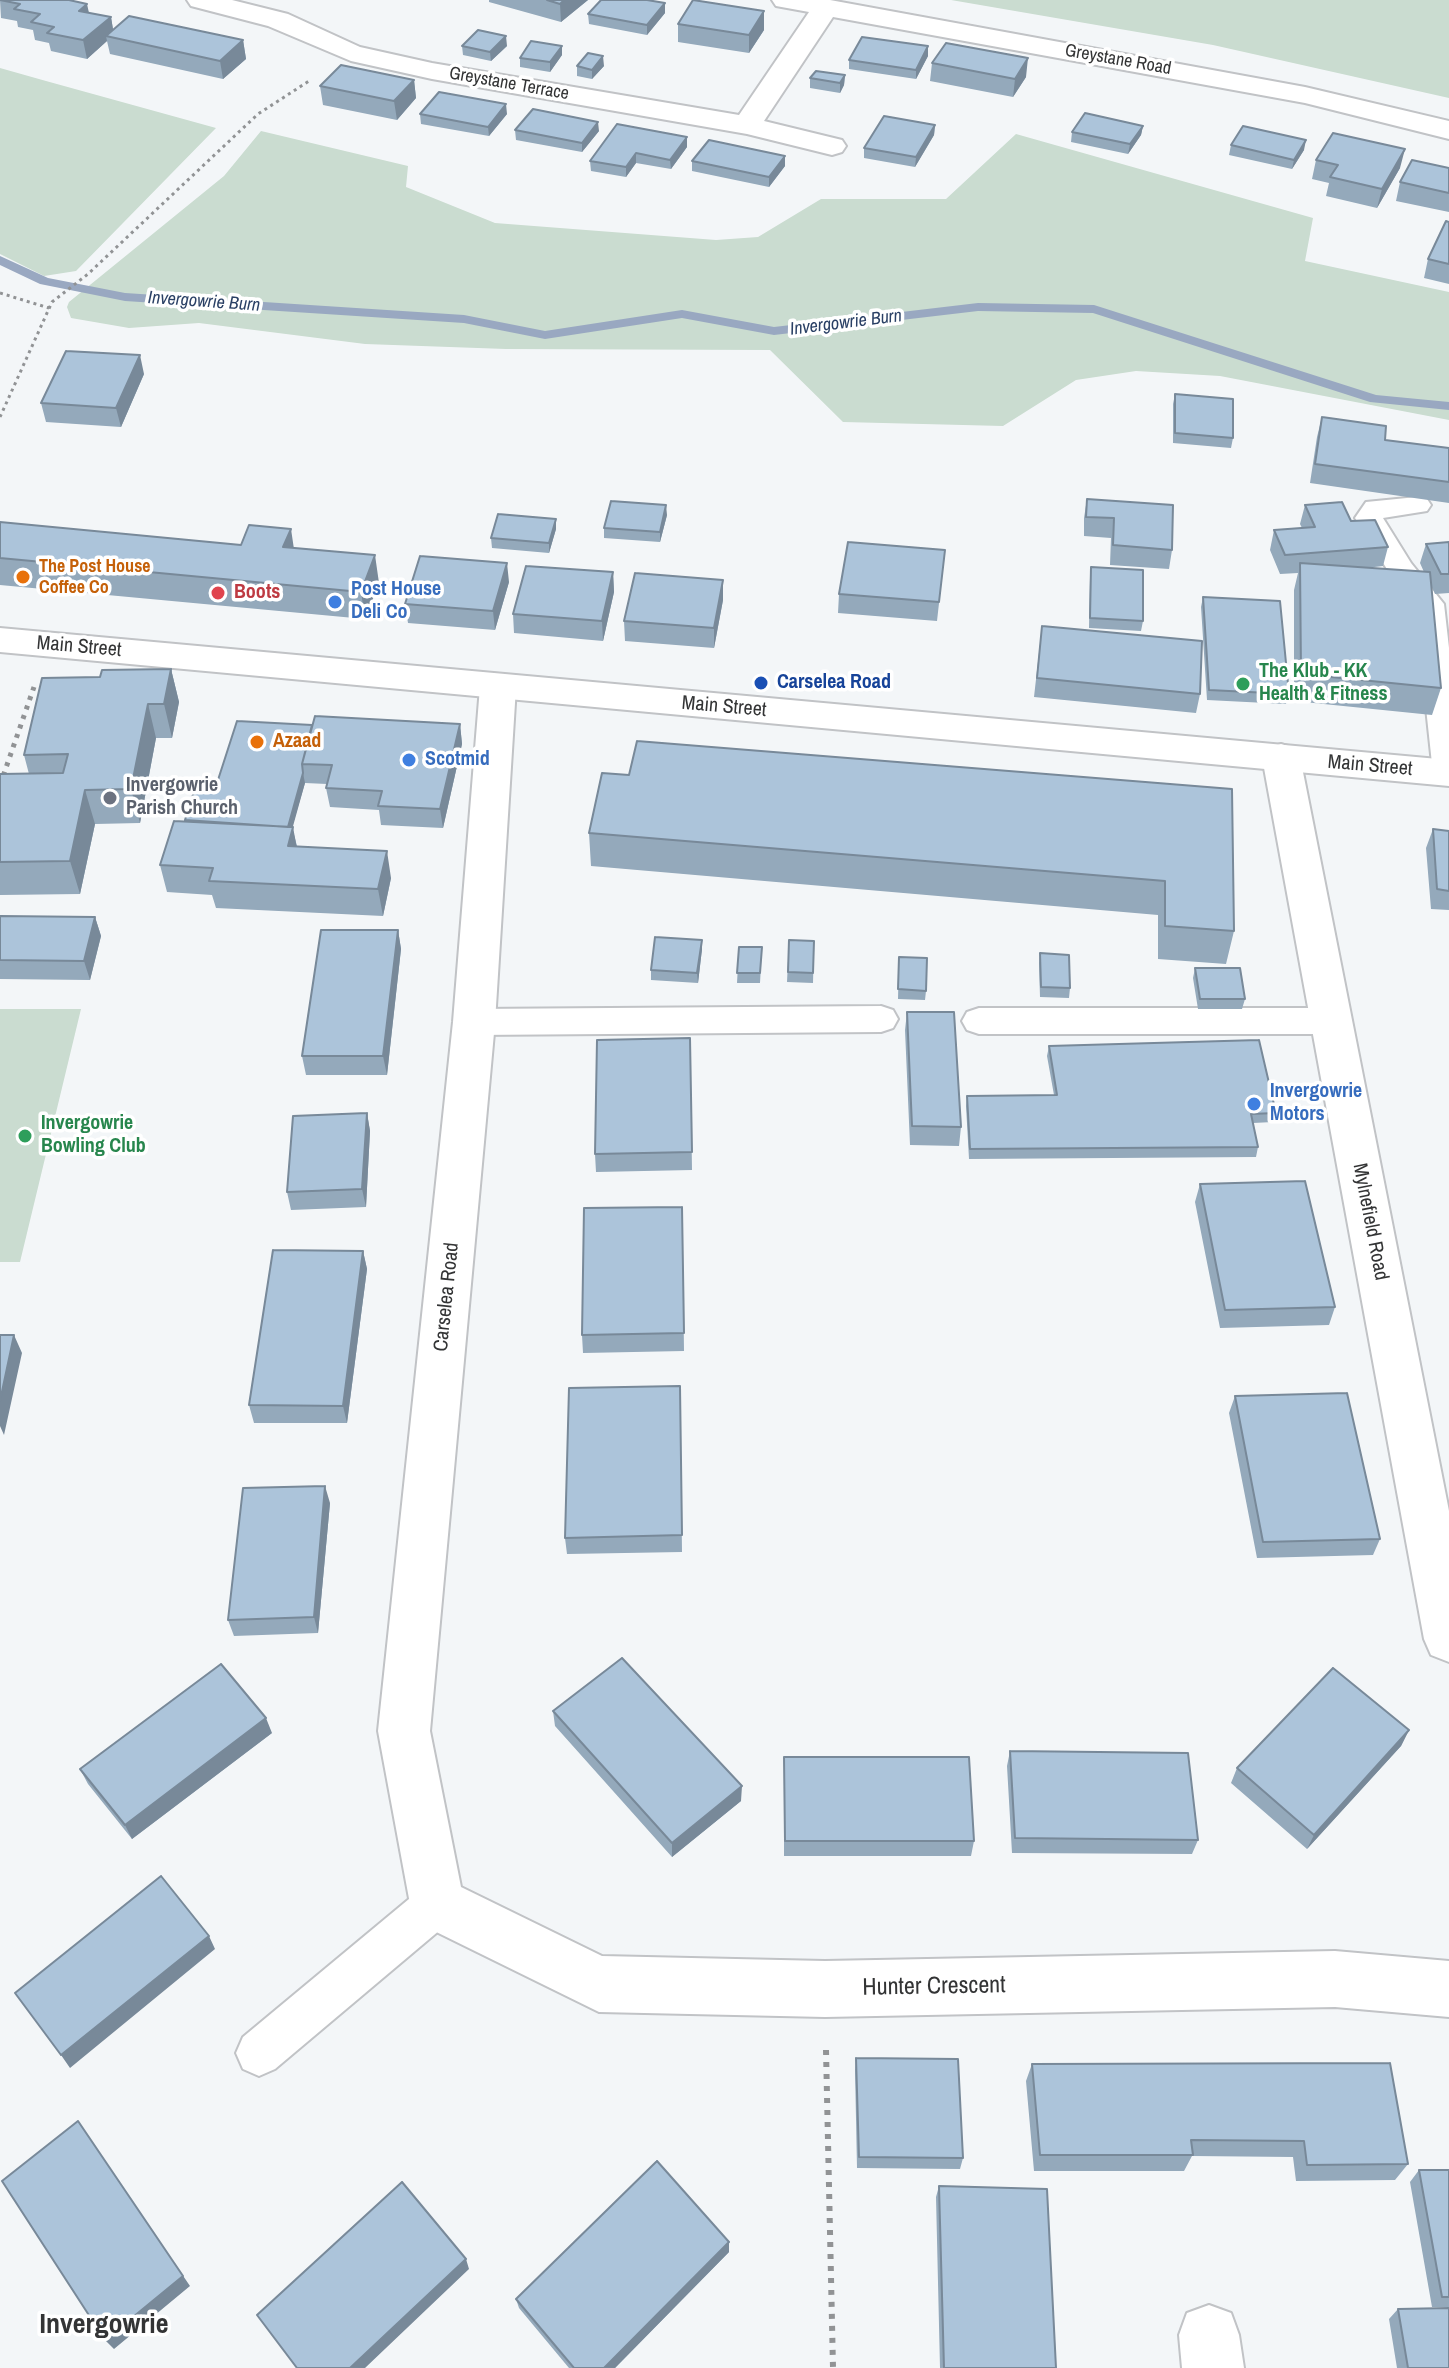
<!DOCTYPE html>
<style>
body{margin:0}
canvas{display:block;background:#f3f6f8}
</style>
<canvas width="1449" height="2368"></canvas>
<script>
const ctx = document.querySelector('canvas').getContext('2d');
ctx.lineJoin = 'round';
function fill(path, color) {
  ctx.fillStyle = color;
  ctx.fill(path, 'evenodd');
}
function toPath(rows) {
  const path = new Path2D();
  for (const r of rows) {
    path.moveTo(r[0], r[1]);
    for (let i = 2; i < r.length; i += 2) path.lineTo(r[i], r[i + 1]);
  }
  return path;
}
function trace(path, color, width, dash) {
  ctx.strokeStyle = color;
  ctx.lineWidth = width;
  ctx.lineCap = dash ? 'butt' : 'round';
  ctx.setLineDash(dash || []);
  ctx.stroke(path);
}
function label(font, color, halo, rows, align = 'center') {
  ctx.font = font + ' "Archivo Narrow",sans-serif';
  ctx.lineWidth = 7;
  ctx.setLineDash([]);
  ctx.textBaseline = 'middle';
  ctx.strokeStyle = halo;
  ctx.fillStyle = color;
  for (const [text, x, y, turn = 0] of rows) {
    ctx.save();
    ctx.translate(x, y);
    ctx.rotate((+turn || 0) * Math.PI / 180);
    ctx.textAlign = isNaN(turn) ? turn : align;
    if (halo) ctx.strokeText(text, 0, 0);
    ctx.fillText(text, 0, 0);
    ctx.restore();
  }
}
fill(toPath([
 [951,0,1449,0,1449,98,1213,45],
 [0,68,46,81,216,128,76,271,44,276,0,254],
 [261,131,408,166,406,187,495,223,716,240,758,237,821,199,946,199,1016,134,1313,218,1305,261,1449,292,1449,420,1220,376,1136,371,1076,380,1003,426,843,422,770,350,506,349,365,344,199,323,129,328,71,318,67,307,69,302,224,176],
 [0,1009,81,1009,20,1262,0,1262]
]), '#cadcd0');
fill(toPath([
 [0,256,48,278,125,293,464,315,545,331,682,310,774,327,978,303,1094,305,1376,395,1449,402,1449,410,1370,402,1093,313,978,311,774,335,682,318,545,339,464,323,125,301,40,284,0,265,0,256]
]), '#99a8c1');
const lane = toPath([
 [1417,497,1427,499,1431,505,1427,511,1383,518,1411,563,1444,604,1449,648,1449,784,1438,780,1433,773,1415,605,1390,574,1355,518,1366,502,1417,497],
 [881,1006,893,1010,898,1019,893,1028,881,1032,474,1035,462,1031,457,1022,462,1013,474,1009,881,1006],
 [979,1008,1332,1008,1344,1012,1349,1021,1344,1030,1332,1034,979,1034,967,1030,962,1021,967,1012,979,1008],
 [437,1882,453,1889,459,1904,453,1919,275,2069,259,2076,243,2069,236,2053,243,2037,421,1889,437,1882]
]);
const street = toPath([
 [187,0,232,0,288,14,360,47,432,63,739,115,809,12,776,6,772,0,830,0,1305,87,1449,121,1449,139,1305,103,833,17,764,121,842,140,846,146,842,152,832,155,747,134,432,79,351,61,268,26,191,6,187,0],
 [498,675,511,678,516,687,495,1022,430,1731,461,1887,602,1956,825,1961,1335,1951,1449,1961,1449,2017,1335,2007,825,2017,599,2012,418,1923,410,1904,378,1731,453,1022,480,687,485,678,498,675],
 [1281,744,1294,748,1300,757,1449,1511,1449,1662,1431,1655,1424,1639,1262,757,1268,748,1281,744],
 [1209,2305,1231,2313,1239,2335,1244,2368,1182,2368,1179,2335,1187,2313,1209,2305]
]);
const secondary = toPath([
 [0,628,1449,760,1449,786,0,652,0,628]
]);
trace(lane, '#c1c3c6', 4);
trace(street, '#c1c3c6', 4);
trace(secondary, '#c1c3c6', 4);
trace(toPath([
 [0,293,49,308],
 [0,417,52,302,88,274,258,114,309,81]
]), '#919395', 3, [3, 4]);
trace(toPath([
 [0,785,34,687]
]), '#919395', 5, [4, 6]);
trace(toPath([
 [826,2050,833,2368]
]), '#919395', 6, [5, 7]);
fill(lane, '#fff');
fill(street, '#fff');
fill(secondary, '#fff');
fill(toPath([
 [0,0,111,17,113,30,243,40,246,59,223,79,110,54,107,41,87,59,51,51,49,43,35,40,33,30,18,27,17,21,1,18],
 [489,0,588,0,561,22,489,2],
 [764,11,764,30,749,53,678,42,678,24],
 [665,13,647,35,589,24,588,14],
 [462,46,507,46,491,61,463,55],
 [928,46,928,56,916,79,849,69,849,60],
 [562,55,550,72,520,67,520,58],
 [932,63,1026,77,1013,97,930,81],
 [577,66,604,66,592,79,577,76],
 [845,75,844,85,840,93,810,88,810,78],
 [414,80,416,98,397,120,323,105,320,86],
 [420,114,507,114,489,136,421,124],
 [617,124,687,147,671,169,636,163,626,177,591,171,590,161],
 [935,125,934,135,915,167,864,158,864,148],
 [1143,126,1141,135,1128,154,1071,142,1072,132],
 [515,130,599,131,582,152,516,140],
 [1231,145,1304,150,1292,169,1229,155],
 [1316,160,1400,168,1377,208,1326,196,1329,183,1312,179],
 [692,161,785,166,769,187,692,171],
 [1449,168,1449,212,1396,201,1400,182],
 [1449,222,1449,284,1424,278,1428,259],
 [144,374,121,427,46,422,41,403],
 [1175,394,1233,438,1231,448,1173,443,1173,404],
 [1322,417,1385,440,1449,448,1449,503,1310,483,1317,437],
 [1087,499,1172,550,1169,569,1110,565,1111,538,1084,536,1084,518],
 [1305,505,1351,521,1388,547,1383,566,1366,568,1424,572,1420,563,1426,544,1449,542,1449,593,1435,594,1431,585,1441,688,1432,715,1294,701,1294,590,1298,573,1280,574,1270,550,1274,530,1302,528,1300,524],
 [667,515,660,542,604,538,604,528],
 [556,519,556,529,549,553,492,548,491,538],
 [0,522,241,545,294,548,379,583,365,619,0,585],
 [945,550,937,621,838,613,839,594],
 [1091,567,1143,621,1141,631,1089,628,1090,577],
 [613,572,614,592,603,641,514,633,513,614],
 [723,580,723,600,714,648,625,641,624,621],
 [509,582,495,630,408,623,405,604],
 [1203,597,1289,694,1286,704,1207,700,1201,607],
 [1042,626,1200,694,1196,713,1034,697],
 [171,669,179,702,172,738,156,738,140,823,95,824,80,894,0,895,0,774,29,774,24,755,100,677],
 [460,724,462,744,443,828,381,825,379,810,330,807,326,788,327,784,305,783,292,827,297,846,391,878,383,916,216,908,212,895,167,892,160,865,185,820,217,783,312,726],
 [629,775,1232,789,1234,931,1226,964,1158,959,1158,915,591,866,589,833],
 [1433,829,1449,831,1449,910,1431,909,1426,848],
 [0,916,95,917,101,936,90,980,0,979],
 [398,930,401,949,387,1075,306,1075,302,1056],
 [789,940,814,941,813,983,787,982],
 [739,947,762,947,760,983,737,983],
 [702,949,698,983,651,980,651,970],
 [1040,953,1070,988,1069,998,1040,997,1039,963],
 [899,957,926,991,925,1000,898,999],
 [1195,968,1245,999,1242,1009,1198,1009,1193,978],
 [907,1012,961,1127,959,1146,910,1145,905,1030],
 [690,1038,692,1170,596,1172,595,1154],
 [1049,1046,1276,1113,1273,1122,1253,1123,1258,1147,1256,1157,969,1159,966,1106,967,1096,1054,1095,1047,1056],
 [367,1113,370,1131,366,1207,291,1210,287,1192],
 [1200,1184,1335,1307,1329,1325,1220,1328,1195,1202],
 [682,1207,684,1351,583,1353,582,1335],
 [363,1251,367,1269,347,1423,254,1423,249,1405],
 [680,1386,682,1552,567,1554,565,1538],
 [1235,1396,1380,1539,1373,1555,1257,1558,1229,1413],
 [330,1503,318,1633,234,1636,228,1620],
 [553,1711,741,1801,672,1857,555,1726],
 [1409,1730,1401,1746,1307,1849,1231,1783,1237,1768],
 [272,1733,132,1839,88,1784,80,1769],
 [1010,1751,1198,1840,1192,1854,1012,1853,1007,1766],
 [784,1757,974,1841,971,1856,784,1856],
 [856,2058,963,2158,960,2169,857,2168,855,2070],
 [1032,2064,1408,2164,1395,2180,1296,2181,1293,2157,1192,2156,1184,2171,1034,2171,1026,2081],
 [1419,2170,1449,2170,1449,2307,1432,2307,1410,2182],
 [939,2186,1056,2368,940,2368,936,2197],
 [729,2242,729,2252,615,2368,569,2368,519,2308,516,2299],
 [1398,2309,1449,2368,1397,2368,1389,2319]
]), '#94a9bb');
fill(toPath([
 [564,0,588,0,561,22,560,4],
 [665,3,665,13,647,35,647,25],
 [87,4,91,22,79,11],
 [764,11,764,30,749,53,749,35],
 [111,17,114,35,106,36,107,41,87,59,83,40],
 [506,36,507,46,491,61,490,52],
 [243,40,246,59,223,79,220,61],
 [562,46,562,55,550,72,550,62],
 [928,46,928,56,916,79,916,70],
 [603,56,604,66,592,79,592,70],
 [1028,58,1026,77,1013,97,1015,79],
 [845,75,844,85,840,93,840,83],
 [414,80,416,98,397,120,394,101],
 [506,104,507,114,489,136,488,127],
 [598,122,599,131,582,152,582,143],
 [935,125,934,135,915,167,916,157],
 [1143,126,1141,135,1128,154,1130,144],
 [687,137,687,147,671,169,670,160],
 [1306,140,1304,150,1292,169,1294,160],
 [1405,149,1400,168,1377,208,1382,189],
 [636,153,636,163,626,177,626,167],
 [785,156,785,166,769,187,769,177],
 [140,355,144,374,121,427,116,408],
 [666,505,667,515,660,542,660,532],
 [556,519,556,529,549,553,549,543],
 [291,529,295,556,283,547],
 [375,555,379,583,365,619,361,592],
 [507,563,509,582,495,630,493,611],
 [613,572,614,592,603,641,602,621],
 [723,580,723,600,714,648,714,628],
 [171,669,179,702,172,738,164,704],
 [148,704,156,738,140,823,131,789],
 [460,724,462,744,443,828,440,809],
 [303,773,305,783,290,837,288,827],
 [85,790,95,824,80,894,70,861],
 [293,827,298,854,288,846],
 [387,851,391,878,383,916,378,889],
 [95,917,101,936,90,980,84,961],
 [398,930,401,949,387,1075,383,1056],
 [702,940,702,949,698,983,697,973],
 [367,1113,370,1131,366,1207,362,1189],
 [363,1251,367,1269,347,1423,343,1406],
 [14,1335,22,1353,4,1435,0,1426,0,1401],
 [325,1486,330,1503,318,1633,314,1617],
 [266,1718,272,1733,132,1839,125,1825],
 [1409,1730,1401,1746,1307,1849,1314,1835],
 [742,1786,741,1801,672,1857,672,1843],
 [209,1936,215,1949,70,2068,61,2055],
 [86,2133,190,2286,114,2349,105,2340],
 [729,2242,729,2252,615,2368,604,2368],
 [466,2259,469,2269,365,2368,350,2368]
]), '#788999');
const building = toPath([
 [0,0,69,0,87,4,79,11,111,17,83,40,47,33,54,27,31,22,40,14,14,9,20,4,0,0],
 [547,0,564,0,560,4,547,0],
 [601,0,647,0,665,3,647,25,588,14,601,0],
 [693,0,764,11,749,35,678,24,693,0],
 [129,16,243,40,220,61,106,36,129,16],
 [478,30,506,36,490,52,462,46,478,30],
 [862,37,928,46,916,70,849,60,862,37],
 [531,41,562,46,550,62,520,58,531,41],
 [946,43,1028,58,1015,79,932,63,946,43],
 [588,53,603,56,592,70,577,66,588,53],
 [341,65,414,80,394,101,320,86,341,65],
 [816,71,845,75,840,83,810,78,816,71],
 [439,92,506,104,488,127,420,114,439,92],
 [533,109,598,122,582,143,515,130,533,109],
 [1085,113,1143,126,1130,144,1072,132,1085,113],
 [884,116,935,125,916,157,864,148,884,116],
 [617,124,687,137,670,160,636,153,626,167,590,161,617,124],
 [1243,126,1306,140,1294,160,1231,145,1243,126],
 [1333,133,1405,149,1382,189,1330,177,1338,165,1316,160,1333,133],
 [709,140,785,156,769,177,692,161,709,140],
 [1412,160,1449,168,1449,193,1400,182,1412,160],
 [1446,221,1449,222,1449,264,1428,259,1446,221],
 [66,351,140,355,116,408,41,403,66,351],
 [1175,394,1233,399,1233,438,1175,433,1175,394],
 [1322,417,1386,426,1385,440,1449,448,1449,482,1315,464,1322,417],
 [1087,499,1173,505,1172,550,1113,545,1114,518,1086,517,1087,499],
 [611,501,666,505,660,532,604,528,611,501],
 [1342,502,1351,521,1375,520,1388,547,1285,555,1274,530,1315,527,1305,505,1342,502],
 [498,514,556,519,549,543,491,538,498,514],
 [0,522,241,545,249,525,291,529,283,547,375,555,361,592,0,558,0,522],
 [848,542,945,550,939,602,839,594,848,542],
 [1449,542,1449,574,1441,574,1426,544,1449,542],
 [420,556,507,563,493,611,405,604,420,556],
 [1300,563,1430,572,1441,688,1301,674,1300,563],
 [526,566,613,572,602,621,513,614,526,566],
 [1091,567,1143,570,1143,621,1090,618,1091,567],
 [635,573,723,580,714,628,624,621,635,573],
 [1203,597,1280,601,1289,694,1209,690,1203,597],
 [1042,626,1202,641,1200,694,1037,678,1042,626],
 [171,669,164,704,148,704,131,789,85,790,70,861,0,862,0,774,63,773,68,754,24,755,42,678,100,677,102,670,171,669],
 [315,716,460,724,440,809,378,806,382,791,326,788,332,765,302,764,315,716],
 [237,721,312,725,302,764,303,773,288,827,185,820,197,782,217,783,237,721],
 [637,741,1232,789,1234,931,1165,926,1165,881,589,833,602,773,629,775,637,741],
 [174,821,293,827,288,846,387,851,378,889,209,881,213,868,160,865,174,821],
 [1433,829,1449,831,1449,891,1437,889,1433,829],
 [0,916,95,917,84,961,0,960,0,916],
 [321,930,398,930,383,1056,302,1056,321,930],
 [655,937,702,940,697,973,651,970,655,937],
 [789,940,814,941,813,973,788,972,789,940],
 [739,947,762,947,760,973,737,973,739,947],
 [1040,953,1069,955,1070,988,1041,987,1040,953],
 [899,957,927,958,926,991,898,989,899,957],
 [1195,968,1240,968,1245,999,1200,999,1195,968],
 [907,1012,954,1012,961,1127,912,1126,907,1012],
 [690,1038,692,1152,595,1154,597,1040,690,1038],
 [1259,1040,1276,1113,1251,1114,1258,1147,970,1149,967,1096,1057,1095,1049,1046,1259,1040],
 [367,1113,362,1189,287,1192,293,1116,367,1113],
 [1305,1181,1335,1307,1225,1310,1200,1184,1305,1181],
 [682,1207,684,1333,582,1335,584,1208,682,1207],
 [273,1250,363,1251,343,1406,249,1405,273,1250],
 [0,1335,14,1335,0,1401,0,1335],
 [680,1386,682,1535,565,1538,569,1388,680,1386],
 [1347,1393,1380,1539,1263,1542,1235,1396,1347,1393],
 [325,1486,314,1617,228,1620,243,1488,325,1486],
 [622,1658,742,1786,672,1843,553,1711,622,1658],
 [221,1664,266,1718,125,1825,80,1769,221,1664],
 [1333,1668,1409,1730,1314,1835,1237,1768,1333,1668],
 [1010,1751,1188,1753,1198,1840,1015,1838,1010,1751],
 [784,1757,969,1757,974,1841,785,1841,784,1757],
 [161,1876,209,1936,61,2055,15,1993,161,1876],
 [856,2058,958,2059,963,2158,859,2157,856,2058],
 [1390,2063,1408,2164,1307,2165,1304,2141,1191,2140,1193,2155,1040,2155,1032,2064,1390,2063],
 [78,2121,183,2276,105,2340,2,2181,78,2121],
 [657,2161,729,2242,604,2368,574,2368,516,2299,657,2161],
 [1419,2170,1449,2170,1449,2297,1442,2297,1419,2170],
 [402,2182,466,2259,350,2368,297,2368,257,2315,402,2182],
 [939,2186,1047,2189,1056,2368,944,2368,939,2186],
 [1449,2308,1449,2368,1408,2368,1398,2309,1449,2308]
]);
fill(building, '#acc4da');
trace(building, '#788999', 2);
for (const [x, y, r, color] of [
 [23,577,8,"#e8710a"],
 [218,593,8,"#e0444e"],
 [335,602,8,"#3f7fe0"],
 [761,683,8,"#1a4fb4"],
 [1243,684,8,"#2e9e5b"],
 [257,742,8,"#e8710a"],
 [409,760,8,"#3f7fe0"],
 [110,798,8,"#6b7280"],
 [1254,1104,8,"#3f7fe0"],
 [25,1136,8,"#2e9e5b"]
]) {
  const dot = new Path2D();
  dot.arc(x, y, r, 0, 2 * Math.PI);
  ctx.fillStyle = color;
  ctx.fill(dot);
  trace(dot, '#fff', 3);
}
label('18px', '#333435', '#fff', [
 ["Greystane Road",1118,60,10],
 ["Greystane Terrace",509,84,10]
]);
label('italic 18px', '#2a4065', '#fff', [
 ["Invergowrie Burn",204,302,4],
 ["Invergowrie Burn",846,323,-7]
]);
label('bold 18px', '#c56008', '#fff', [
 ["The Post House",39,567],
 ["Coffee Co",39,588]
], 'left');
label('bold 20px', '#366cbe', '#fff', [
 ["Post House",351,590],
 ["Deli Co",351,613],
 ["Scotmid",425,760],
 ["Invergowrie",1270,1092],
 ["Motors",1270,1115]
], 'left');
label('bold 20px', '#be3a42', '#fff', [
 ["Boots",234,593]
], 'left');
label('20px', '#333435', '#fff', [
 ["Main Street",79,647,5],
 ["Main Street",724,707,5],
 ["Main Street",1370,766,5],
 ["Mylnefield Road",1370,1222,79],
 ["Carselea Road",447,1297,-84]
]);
label('bold 20px', '#27864d', '#fff', [
 ["The Klub - KK",1259,672],
 ["Health & Fitness",1259,695],
 ["Invergowrie",41,1124],
 ["Bowling Club",41,1147]
], 'left');
label('bold 20px', '#164399', '#fff', [
 ["Carselea Road",777,683]
], 'left');
label('bold 20px', '#c56008', '#fff', [
 ["Azaad",273,742]
], 'left');
label('bold 20px', '#5b616d', '#fff', [
 ["Invergowrie",126,786],
 ["Parish Church",126,809]
], 'left');
label('24px', '#333435', '#fff', [
 ["Hunter Crescent",934,1987,-1]
]);
label('bold 28px', '#333435', '#fff', [
 ["Invergowrie",104,2325]
]);
</script>
